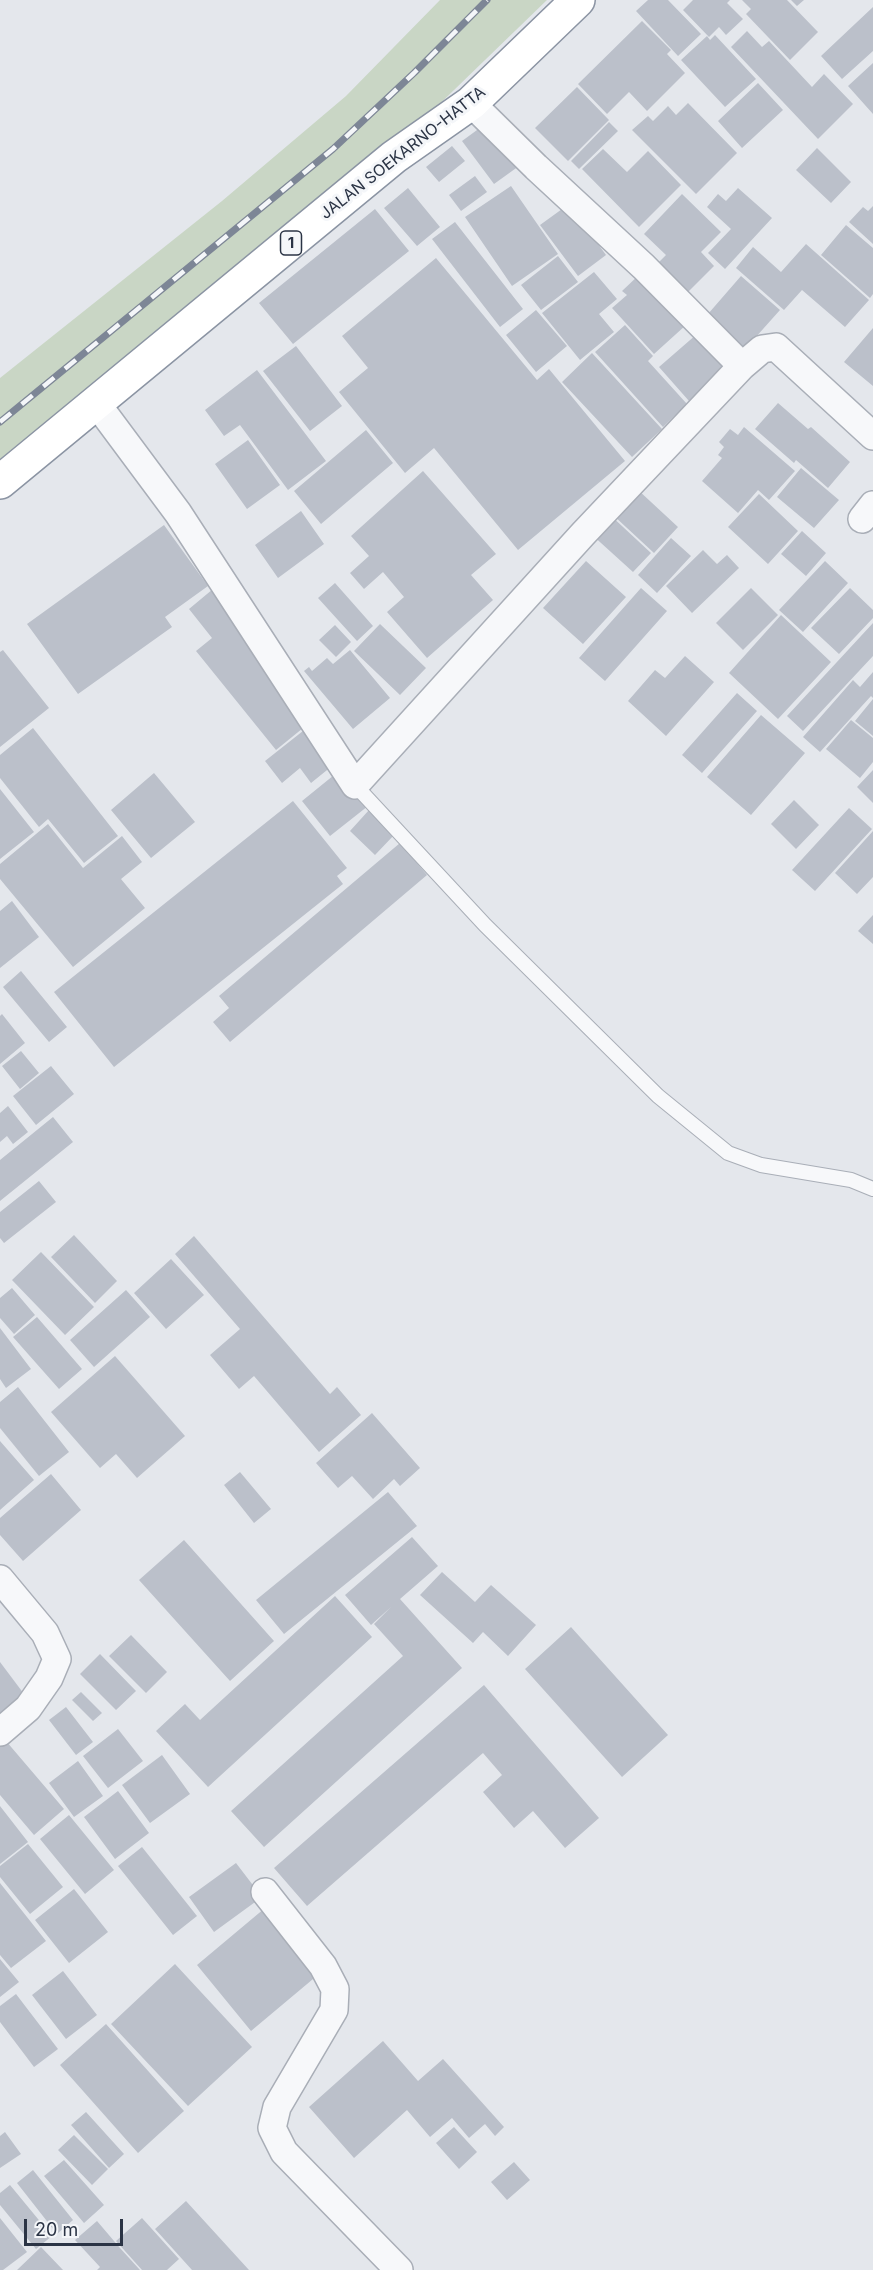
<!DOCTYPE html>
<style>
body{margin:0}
#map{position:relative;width:873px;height:2270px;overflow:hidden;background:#e4e7ec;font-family:Inter,sans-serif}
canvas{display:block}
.scale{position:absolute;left:24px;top:2219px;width:99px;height:27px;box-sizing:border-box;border:3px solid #2b3445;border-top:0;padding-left:8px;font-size:18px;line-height:21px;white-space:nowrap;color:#2b3445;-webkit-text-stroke:4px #f4f6f9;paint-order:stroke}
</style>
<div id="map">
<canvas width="873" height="2270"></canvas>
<div class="scale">20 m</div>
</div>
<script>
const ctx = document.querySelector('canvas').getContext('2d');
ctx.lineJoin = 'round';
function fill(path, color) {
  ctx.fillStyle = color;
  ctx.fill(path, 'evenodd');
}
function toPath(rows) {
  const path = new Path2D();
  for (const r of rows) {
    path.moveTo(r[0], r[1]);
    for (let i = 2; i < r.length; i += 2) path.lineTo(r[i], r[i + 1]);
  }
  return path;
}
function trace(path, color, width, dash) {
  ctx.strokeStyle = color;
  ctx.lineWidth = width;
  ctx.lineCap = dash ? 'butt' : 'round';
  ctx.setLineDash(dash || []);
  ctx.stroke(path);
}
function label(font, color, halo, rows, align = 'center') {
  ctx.font = font + ' Inter,sans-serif';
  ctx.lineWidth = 6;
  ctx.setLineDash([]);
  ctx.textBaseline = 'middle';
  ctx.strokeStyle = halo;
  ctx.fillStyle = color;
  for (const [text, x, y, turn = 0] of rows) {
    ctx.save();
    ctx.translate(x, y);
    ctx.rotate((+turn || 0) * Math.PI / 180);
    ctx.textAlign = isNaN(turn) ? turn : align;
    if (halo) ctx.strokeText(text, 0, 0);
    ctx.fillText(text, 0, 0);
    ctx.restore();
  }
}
fill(toPath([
 [440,0,547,0,392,150,0,472,0,378,222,201,346,96]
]), '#c9d6c5');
fill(toPath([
 [648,0,668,0,701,34,678,56,636,11],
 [693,0,730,0,727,3,743,19,726,35,719,27,709,37,683,10],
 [742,0,787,0,818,32,790,60,746,14,751,9],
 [791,0,804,0,797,6],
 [873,7,873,51,842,79,821,56],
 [642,21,671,50,667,54,685,73,647,111,629,92,607,114,578,84],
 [747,31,762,47,769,41,812,87,824,74,853,104,818,139,731,47],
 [715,35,756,79,725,107,681,60,707,36,710,40],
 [873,63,873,114,848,86],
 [758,83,783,110,742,148,718,121],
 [577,87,609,120,568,161,535,128],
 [688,103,737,153,696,194,632,130,648,116,653,121,668,106,676,115],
 [488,122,519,166,494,184,462,141],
 [609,122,618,131,579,169,571,161],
 [452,146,465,161,439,182,426,167],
 [817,148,851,182,831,203,796,170],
 [603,149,627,172,648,151,681,185,639,227,582,169],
 [475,176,487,192,461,211,449,195],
 [511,186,558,254,512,286,465,217],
 [408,188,440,227,417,246,384,208],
 [738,188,772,218,725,269,708,253,731,229,707,207,718,194,726,201],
 [682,194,721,232,701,252,714,266,686,294,656,265,666,255,644,234],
 [569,204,606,255,578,276,540,225],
 [873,206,873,244,849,222,863,207,868,211],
 [375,209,409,251,293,344,259,303],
 [455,222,523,309,500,327,432,239],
 [846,225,873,248,873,294,870,298,821,255],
 [806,244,869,300,845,327,802,290,784,310,736,268,753,247,781,272],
 [558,256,578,282,541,310,521,285],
 [436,258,537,380,549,369,625,461,518,550,434,448,405,473,339,392,368,368,342,336],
 [594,272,617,299,599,314,614,332,580,360,542,313],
 [640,274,686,325,654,354,612,308,627,295,622,291],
 [741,276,780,310,738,357,708,314],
 [536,310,567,346,536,372,506,335],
 [625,325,653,356,648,361,687,404,663,427,595,352],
 [873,328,873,386,844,362],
 [697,334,727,368,689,401,659,367],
 [296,346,342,406,310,431,263,371],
 [592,353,662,429,632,457,562,382],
 [257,370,326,461,288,490,240,425,224,436,205,410],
 [778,403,808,429,811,427,850,462,828,488,796,460,794,463,755,429],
 [744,427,795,471,769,500,758,490,738,513,702,481,722,458,718,455,724,447,719,442,730,429,738,435],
 [366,430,393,463,321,524,294,491],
 [248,440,280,485,247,509,215,464],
 [801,468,839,500,814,528,777,497],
 [423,471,496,554,471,575,493,600,427,658,387,612,404,597,383,572,364,589,350,573,369,556,351,536],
 [637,489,678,527,654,553,613,515],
 [759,494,798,531,768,564,728,527],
 [301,511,324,544,278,578,255,545],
 [608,513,651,553,633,572,590,533],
 [164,525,208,586,165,617,172,627,78,694,27,624],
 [802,531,826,553,806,576,781,554],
 [671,538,691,556,657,593,638,575],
 [703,550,717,564,727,555,739,568,692,613,666,586],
 [586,561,626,597,583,644,543,608],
 [825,561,848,583,803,632,779,610],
 [335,583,373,626,357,641,318,598],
 [641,588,667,611,605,681,579,658],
 [751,588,778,615,743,650,716,623],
 [850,588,873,610,873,618,839,654,811,628],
 [213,589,308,724,276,750,196,651,212,638,189,609],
 [781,615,831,662,778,719,729,673],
 [873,623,873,656,803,731,787,716],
 [380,624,426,668,400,695,354,651],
 [335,625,351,642,336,657,319,640],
 [3,650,49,708,0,747,0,652],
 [350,650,390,698,353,729,304,671,309,667,312,671,327,658,333,664],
 [685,656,714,682,666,736,628,701,655,670,665,678],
 [873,672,873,698,871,696,820,752,803,737,853,680,860,687],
 [737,693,757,711,702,773,682,755],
 [873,699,873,736,855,721],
 [761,715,805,753,751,815,707,777],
 [851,720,873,738,873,762,860,778,826,749],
 [308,727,337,762,311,783,300,768,282,783,265,761],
 [33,728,118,836,84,863,48,819,39,827,0,778,0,755],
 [873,770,873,803,857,787],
 [339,771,368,806,330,836,302,801],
 [154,773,195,822,151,858,111,810],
 [0,789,34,832,0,859],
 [794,800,819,825,796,849,771,824],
 [293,801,347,868,337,876,343,884,114,1067,54,992],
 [849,808,872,829,815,891,792,870],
 [369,810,395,834,375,855,350,831],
 [48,824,83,868,122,836,142,862,121,879,145,908,73,967,0,879,0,864],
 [873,831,873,877,857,894,835,873],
 [400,843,427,875,230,1042,213,1022,229,1008,219,996],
 [12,901,39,937,0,968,0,911],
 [873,915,873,944,858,931],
 [21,971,67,1027,49,1042,3,987],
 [2,1014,25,1043,0,1064,0,1016],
 [21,1051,39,1073,20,1089,2,1066],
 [51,1066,74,1094,36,1125,13,1096],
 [8,1106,28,1132,13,1144,7,1136,0,1142,0,1113],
 [53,1117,73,1142,0,1201,0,1160],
 [39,1181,56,1202,4,1243,0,1238,0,1212],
 [74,1235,117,1281,95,1303,51,1257],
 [194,1236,330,1394,337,1387,361,1415,319,1452,254,1376,239,1389,210,1355,240,1329,175,1254],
 [41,1252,94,1307,65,1335,12,1280],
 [171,1259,204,1295,166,1329,134,1293],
 [12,1288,35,1315,14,1334,0,1318,0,1298],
 [126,1290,150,1317,94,1367,70,1340],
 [37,1317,82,1369,59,1389,13,1337],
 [0,1328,31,1369,6,1388,0,1379],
 [115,1356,185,1436,137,1478,116,1454,100,1468,51,1412],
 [18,1387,69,1452,39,1476,0,1428,0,1402],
 [372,1413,420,1468,400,1486,394,1479,373,1499,352,1476,338,1488,316,1463],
 [0,1441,34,1480,0,1510],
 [240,1472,271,1509,254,1523,224,1485],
 [51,1474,81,1510,23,1561,0,1535,0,1518],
 [388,1492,417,1526,284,1634,256,1600],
 [412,1537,438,1566,400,1599,462,1668,264,1847,231,1811,403,1656,374,1624,391,1607,371,1625,345,1595],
 [184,1540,274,1641,230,1681,139,1580],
 [442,1572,475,1602,491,1585,536,1625,508,1656,483,1632,473,1643,420,1595],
 [335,1596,372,1637,208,1787,156,1731,185,1704,200,1720],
 [571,1627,668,1735,622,1777,525,1669],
 [131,1635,167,1672,146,1693,109,1656],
 [100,1654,136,1691,116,1710,80,1674],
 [0,1662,27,1698,0,1719],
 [484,1685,599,1818,565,1848,533,1811,514,1828,483,1792,502,1775,483,1753,307,1906,274,1868],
 [81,1692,102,1713,93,1721,72,1700],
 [66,1707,93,1742,76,1755,49,1720],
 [118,1729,143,1761,108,1788,83,1756],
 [6,1741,64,1809,34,1835,0,1795,0,1746],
 [162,1755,190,1794,150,1823,122,1785],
 [78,1761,103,1796,74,1817,49,1783],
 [118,1791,149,1833,115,1859,84,1817],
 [0,1806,28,1842,0,1864],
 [69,1815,114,1870,85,1894,40,1839],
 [28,1844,63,1887,30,1914,0,1877,0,1866],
 [142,1847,197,1916,173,1935,118,1866],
 [236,1863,262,1897,214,1932,189,1897],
 [0,1883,46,1941,11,1968,0,1955],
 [74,1889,108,1932,69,1963,35,1920],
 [265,1908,319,1974,251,2031,197,1965],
 [0,1959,19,1982,0,1997],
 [175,1964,252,2047,188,2106,111,2024],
 [63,1971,97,2015,66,2039,32,1995],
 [16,1994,58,2049,34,2067,0,2022,0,2006],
 [106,2024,184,2111,138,2153,60,2065],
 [383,2041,418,2081,443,2059,504,2127,495,2136,485,2124,469,2138,452,2118,430,2137,407,2110,354,2158,309,2107],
 [86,2112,124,2154,109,2168,71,2125],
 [454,2127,477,2152,459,2169,436,2143],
 [5,2132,21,2154,0,2168,0,2136],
 [74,2135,108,2169,92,2185,58,2150],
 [64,2160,104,2205,84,2223,44,2176],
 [514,2162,530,2180,507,2200,491,2182],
 [33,2170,73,2220,57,2234,17,2183],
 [10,2185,52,2236,36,2249,0,2205,0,2193],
 [186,2201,249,2270,192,2270,155,2229],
 [0,2218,27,2252,3,2270,0,2270],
 [142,2218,179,2259,167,2270,142,2270,116,2241],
 [97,2221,120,2248,140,2270,97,2270,100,2267,75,2240],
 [41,2247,63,2270,17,2270]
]), '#bbc0ca');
const lane = toPath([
 [355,785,485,925,658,1096,728,1153,761,1165,851,1180,873,1189]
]);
const street = toPath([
 [471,103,536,167,644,267,742,366],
 [97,404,178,513,355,785,583,534,742,366,762,349,776,347,873,436],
 [862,519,873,505],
 [0,1579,45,1633,57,1659,49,1678,28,1708,0,1732],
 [265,1892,323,1966,335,1989,334,2010,277,2107,272,2128,284,2152,399,2270]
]);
const highway = toPath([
 [0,482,394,157,471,103,578,0]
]);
trace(lane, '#a9aeb7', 16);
trace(street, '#a9aeb7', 30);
trace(highway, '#8b94a3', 36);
trace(lane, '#f7f8fa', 14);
trace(street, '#f7f8fa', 27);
trace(highway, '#fff', 33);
const rail = toPath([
 [0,422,333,149,414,73,487,0]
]);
trace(rail, '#7d8696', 7);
trace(rail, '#f4f6f9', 4.5, [14]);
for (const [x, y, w] of [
 [291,243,21]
]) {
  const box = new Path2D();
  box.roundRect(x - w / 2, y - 12, w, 24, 4.5);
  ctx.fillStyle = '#f4f6f9';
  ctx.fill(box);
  trace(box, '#2b3445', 1.5);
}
label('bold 15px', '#2b3445', null, [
 ["1",291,243]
]);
label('16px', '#2b3445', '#f4f6f9', [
 ["JALAN SOEKARNO-HATTA",403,153,-38]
]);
</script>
